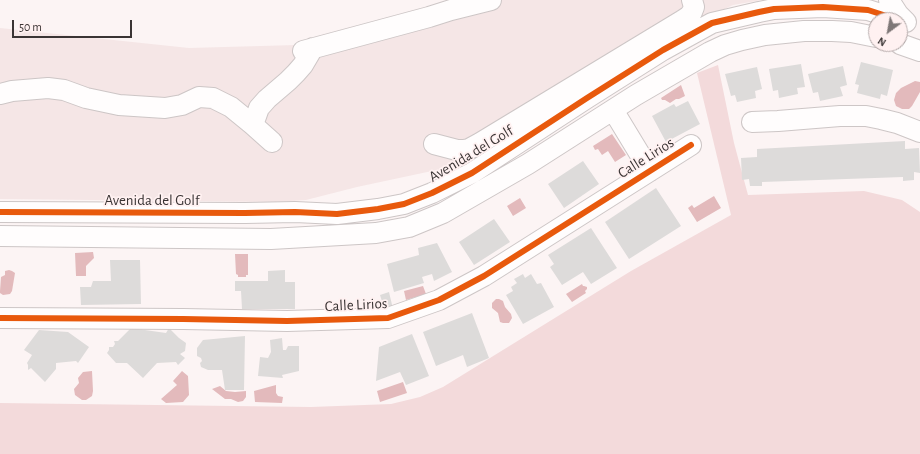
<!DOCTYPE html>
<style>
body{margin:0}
#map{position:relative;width:920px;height:454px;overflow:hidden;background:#fcf4f4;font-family:"Alegreya Sans",sans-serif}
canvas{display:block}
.north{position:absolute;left:868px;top:12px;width:40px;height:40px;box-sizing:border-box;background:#fff1f1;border:1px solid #b0a5a5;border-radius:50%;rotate:212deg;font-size:11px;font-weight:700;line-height:16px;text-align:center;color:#3a3434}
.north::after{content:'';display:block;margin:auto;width:14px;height:18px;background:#7e7777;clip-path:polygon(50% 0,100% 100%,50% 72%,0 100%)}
.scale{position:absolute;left:12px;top:20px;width:120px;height:18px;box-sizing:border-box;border:2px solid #3a3434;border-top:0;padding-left:5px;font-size:12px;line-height:14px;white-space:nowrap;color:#3a3434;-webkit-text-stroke:3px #fff1f1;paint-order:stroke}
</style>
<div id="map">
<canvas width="920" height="454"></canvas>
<div class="north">N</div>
<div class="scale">50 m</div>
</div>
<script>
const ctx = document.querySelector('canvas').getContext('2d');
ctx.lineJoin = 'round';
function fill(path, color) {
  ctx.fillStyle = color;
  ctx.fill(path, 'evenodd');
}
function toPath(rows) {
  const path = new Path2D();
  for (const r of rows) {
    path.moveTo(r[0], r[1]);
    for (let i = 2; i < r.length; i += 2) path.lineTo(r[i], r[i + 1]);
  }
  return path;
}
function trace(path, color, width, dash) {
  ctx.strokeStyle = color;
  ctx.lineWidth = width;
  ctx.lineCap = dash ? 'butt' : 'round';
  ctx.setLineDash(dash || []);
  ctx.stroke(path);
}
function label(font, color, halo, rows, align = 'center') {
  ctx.font = font + ' "Alegreya Sans",sans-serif';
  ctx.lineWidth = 3.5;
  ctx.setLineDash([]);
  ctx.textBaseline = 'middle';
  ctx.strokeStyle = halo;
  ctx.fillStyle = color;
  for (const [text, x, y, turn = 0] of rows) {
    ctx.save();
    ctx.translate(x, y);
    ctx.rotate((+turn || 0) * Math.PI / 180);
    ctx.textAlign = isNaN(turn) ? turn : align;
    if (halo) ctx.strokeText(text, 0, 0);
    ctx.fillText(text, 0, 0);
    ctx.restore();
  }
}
fill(toPath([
 [470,0,762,0,733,5,685,28,492,147,446,168,357,187,306,200,275,202,0,199,0,28,189,48,296,45]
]), '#f5e6e6');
fill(toPath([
 [718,65,734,143,748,195,864,191,902,200,920,212,920,454,0,454,0,403,311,407,391,404,420,397,443,387,631,271,731,215,697,73]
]), '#f3dadb');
fill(toPath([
 [915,81,920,82,920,92,912,106,909,109,902,109,896,106,894,100,896,93,901,88],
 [681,85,685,96,679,99,676,99,670,103,665,100,662,100,661,98],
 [612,134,626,155,615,162,608,151,602,155,598,149,595,150,593,146],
 [714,196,721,208,697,222,688,208,692,205,694,208],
 [520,198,526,208,513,216,507,206],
 [93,252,94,258,86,266,86,276,76,276,75,253],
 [235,254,248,254,248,275,246,275,246,277,238,277,238,275,236,274],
 [9,270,12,271,15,273,12,291,10,294,3,295,0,293,0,291,1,277,5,275,5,271],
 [582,284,583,286,584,286,587,287,587,289,585,291,586,293,572,302,566,294],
 [423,286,426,294,406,300,404,291],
 [496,299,499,299,503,301,505,307,511,314,512,318,509,323,503,323,500,322,498,313,492,308,492,303],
 [92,371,93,391,92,396,86,400,82,400,75,395,74,389,79,383,78,378,83,372],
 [182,371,188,376,189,395,183,402,166,403,161,399,177,385,173,381],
 [403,382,407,393,380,402,377,391],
 [276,385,276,393,278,396,283,397,282,403,255,402,254,391],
 [220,386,226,391,235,392,246,391,246,397,243,401,238,402,231,399,225,399,212,389]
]), '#e3babc');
fill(toPath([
 [861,62,893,70,887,96,881,94,880,99,857,93,859,85,855,84],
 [801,64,805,87,797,88,798,94,779,98,778,90,773,91,769,69],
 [843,66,847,85,840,87,843,96,820,101,818,92,813,93,808,74],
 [757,67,762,89,755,91,756,98,737,102,735,95,731,96,725,74],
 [688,101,700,124,666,142,652,116,674,104,676,107],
 [905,141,905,149,919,148,920,173,914,172,914,180,903,181,903,177,762,182,762,186,750,186,749,179,742,180,741,158,757,157,757,149],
 [583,161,599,184,564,208,548,184],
 [656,188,681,226,629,259,605,222],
 [494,219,510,242,474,265,459,242],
 [591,228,617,268,591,284,583,272,562,285,550,267,554,264,548,255],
 [437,243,452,272,434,281,432,274,422,277,424,283,394,292,387,264,419,255,418,248],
 [110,260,140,260,141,304,81,305,80,287,91,287,93,281,111,281],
 [285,270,285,282,295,282,295,309,242,309,241,291,235,291,235,281,268,281,268,271],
 [523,274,525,278,531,274,537,284,541,283,554,307,523,324,506,295,513,291,511,287,517,283,514,279],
 [389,292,393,309,385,311,380,295],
 [472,313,489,358,467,367,463,355,436,366,423,332],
 [131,328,166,333,169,328,179,338,186,343,185,351,180,354,185,358,178,365,176,362,157,363,143,378,127,363,116,363,107,353,109,350,109,347,113,347,115,344,114,341,118,341],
 [39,330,68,332,89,347,78,363,76,361,56,363,56,369,45,382,31,368,28,370,28,365,27,363,32,355,24,350],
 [412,334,429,376,406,385,400,372,376,381,379,347],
 [245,336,244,390,225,390,222,370,208,370,201,367,200,363,202,361,201,358,197,356,197,348,203,340],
 [282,338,283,350,286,350,288,346,299,346,299,371,282,375,283,378,258,376,260,357,268,358,271,352,270,340]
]), '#dddbda');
const minor = toPath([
 [889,0,898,14,906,22],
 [900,44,920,51],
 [303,51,429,17,451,10,491,0],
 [0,94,12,91,48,88,64,90,86,98,119,105,165,108,182,105,199,97,213,98,231,107,253,125,272,142],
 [613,110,650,171],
 [752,122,778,121,840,116,866,116,881,119,897,123,920,132],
 [253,125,259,108,267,99,288,81,296,73,303,65,313,48],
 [434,144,457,150,463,150,469,149,480,143,683,20,689,16,692,12,694,7,692,0],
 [0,212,245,213,295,212,337,214,378,209,404,204,432,193,472,173,587,98,663,50,712,23,759,12,774,9,823,7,868,10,899,20],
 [0,236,271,239,376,233,409,227,443,213,528,164,636,95,710,52,725,45,742,40,765,35,804,31,832,31,851,32,876,37],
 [0,318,183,319,287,321,388,318,439,300,484,276,691,145]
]);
trace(minor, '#cdc6c6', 22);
trace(minor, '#fffdfd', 20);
trace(toPath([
 [0,212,245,213,295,212,337,214,378,209,404,204,432,193,472,173,587,98,663,50,712,23,759,12,774,9,823,7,868,10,899,20],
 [0,318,183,319,287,321,388,318,439,300,484,276,691,145]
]), '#e8590c', 6);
label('15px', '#3a3434', '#fff1f1', [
 ["Avenida del Golf",471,154,-31],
 ["Calle Lirios",646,158,-32],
 ["Avenida del Golf",152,200],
 ["Calle Lirios",356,305,-3]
]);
</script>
